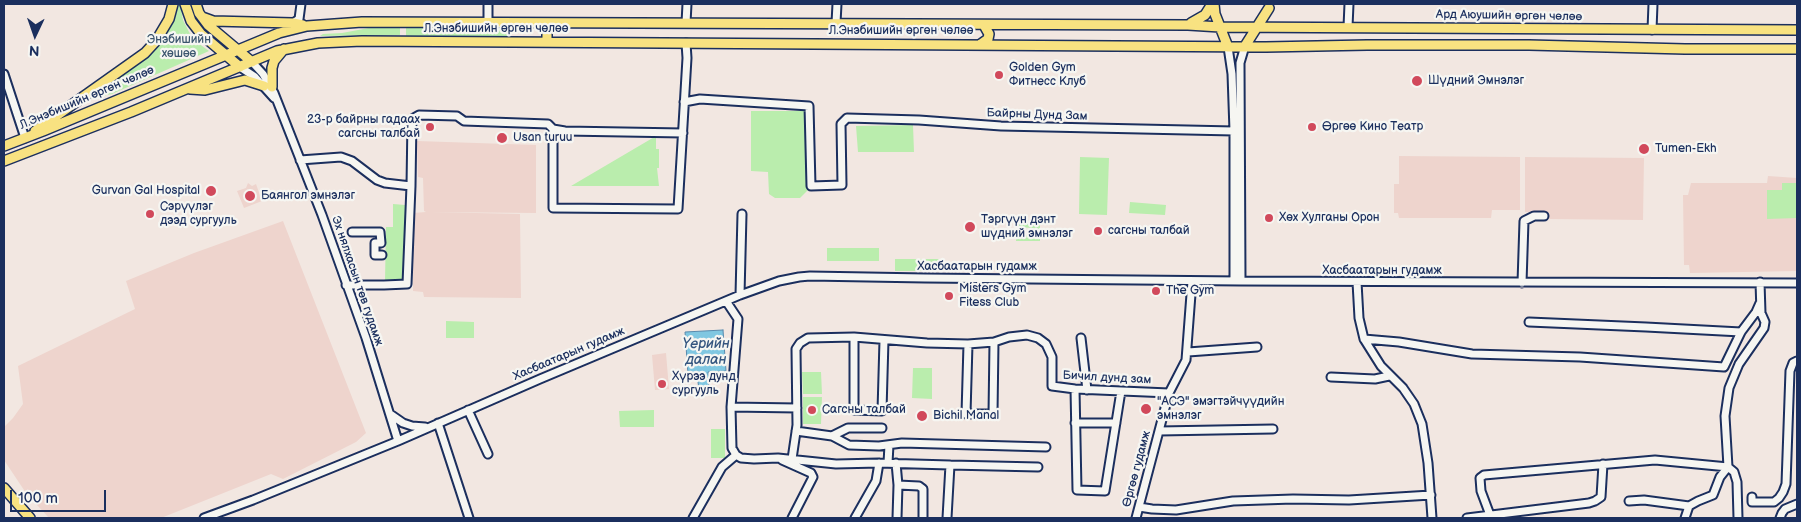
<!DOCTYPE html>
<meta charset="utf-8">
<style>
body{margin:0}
#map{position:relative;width:1801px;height:522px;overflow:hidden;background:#f2e7e1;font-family:"Balsamiq Sans",sans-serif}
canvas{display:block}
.frame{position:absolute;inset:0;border:5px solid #1b2f5e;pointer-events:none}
.north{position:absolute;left:10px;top:10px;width:50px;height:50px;-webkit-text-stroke:4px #f6f6f2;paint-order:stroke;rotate:183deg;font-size:14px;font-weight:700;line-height:20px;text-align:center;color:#1b2f5e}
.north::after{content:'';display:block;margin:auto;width:18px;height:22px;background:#1b2f5e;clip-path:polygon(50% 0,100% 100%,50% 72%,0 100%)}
.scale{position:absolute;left:10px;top:490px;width:96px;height:22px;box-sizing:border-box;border:2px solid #1b2f5e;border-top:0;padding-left:6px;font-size:15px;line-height:18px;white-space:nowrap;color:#1b2f5e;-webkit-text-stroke:4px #f6f6f2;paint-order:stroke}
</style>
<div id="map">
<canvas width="1801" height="522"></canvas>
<div class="frame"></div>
<div class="north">N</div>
<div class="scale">100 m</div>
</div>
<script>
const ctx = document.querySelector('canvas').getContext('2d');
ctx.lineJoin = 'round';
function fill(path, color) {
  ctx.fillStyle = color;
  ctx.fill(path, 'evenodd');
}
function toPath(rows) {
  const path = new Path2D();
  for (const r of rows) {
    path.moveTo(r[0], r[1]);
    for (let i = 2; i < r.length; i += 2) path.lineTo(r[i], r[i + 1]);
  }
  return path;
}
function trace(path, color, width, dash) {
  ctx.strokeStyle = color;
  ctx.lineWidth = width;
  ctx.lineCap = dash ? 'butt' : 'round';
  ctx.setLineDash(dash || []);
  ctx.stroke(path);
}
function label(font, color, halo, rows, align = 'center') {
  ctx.font = font + ' "Balsamiq Sans",sans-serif';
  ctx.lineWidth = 4.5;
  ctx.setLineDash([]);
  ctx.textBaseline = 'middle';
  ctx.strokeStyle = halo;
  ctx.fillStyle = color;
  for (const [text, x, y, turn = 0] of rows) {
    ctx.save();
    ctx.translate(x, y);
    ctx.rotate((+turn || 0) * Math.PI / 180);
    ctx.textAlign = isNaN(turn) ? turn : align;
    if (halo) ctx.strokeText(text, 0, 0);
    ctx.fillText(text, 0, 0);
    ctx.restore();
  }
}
fill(toPath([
 [417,141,536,145,536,213,431,212,520,214,521,298,424,297,423,292,413,291,413,213,426,212,424,211,423,178,418,177],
 [1399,156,1520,157,1520,210,1492,210,1491,218,1399,218,1398,213,1394,213,1394,184,1399,184],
 [1525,157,1644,158,1643,220,1547,219,1547,212,1525,212],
 [1768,176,1797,178,1797,271,1690,273,1689,265,1684,265,1683,195,1688,195,1691,183,1767,183],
 [248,183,252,186,256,184,262,201,244,208,237,191,246,188],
 [283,221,366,433,356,442,283,479,271,474,161,518,49,518,26,493,4,460,4,427,13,418,23,404,18,366,135,309,126,281,194,253],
 [666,353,669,389,655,390,652,355]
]), '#eed4cd');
fill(toPath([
 [178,4,180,4,183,20,189,32,198,43,209,51,112,94,90,99,153,52,167,34,176,14],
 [374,27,400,27,400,35,320,36,323,34,342,33],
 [406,27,507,27,507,36,406,36],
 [751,111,806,111,808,190,800,198,775,198,769,194,768,172,751,171],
 [913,125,914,152,858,152,856,126],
 [656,136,656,149,659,149,659,168,657,168,659,186,571,186],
 [1080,157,1109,158,1107,215,1079,214],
 [1782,183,1797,183,1797,218,1767,219,1767,190,1782,190],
 [1130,202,1166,205,1165,215,1129,213],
 [393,204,405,205,405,277,400,281,385,281,386,227,393,227],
 [1016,223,1040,223,1040,241,1016,241,1016,235,1034,235,1034,228,1016,227],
 [827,248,879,248,879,261,827,261],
 [895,259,943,259,943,271,895,271],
 [446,321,474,322,474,338,446,338],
 [913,368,932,368,932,399,912,398],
 [802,372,821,372,822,394,803,394],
 [803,397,822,397,821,424,803,424],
 [654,410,654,427,620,427,619,411],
 [711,429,725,429,725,458,711,458]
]), '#baedad');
const water = toPath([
 [723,330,726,371,708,372,709,389,699,390,697,374,688,374,685,332,723,330]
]);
fill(water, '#80c7e1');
trace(water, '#588aad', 1);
const minor = toPath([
 [488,4,488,21],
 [293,23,299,19,301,4],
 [686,23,687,4],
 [836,23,837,4],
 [1348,27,1349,4],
 [1652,30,1653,4],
 [1228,47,1232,74,1234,131,1234,281],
 [252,62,263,74,274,93,322,215,366,338,398,441],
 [240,67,255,77,274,98],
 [4,74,25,138],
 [684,102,700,99,809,106,811,186,842,185,841,124,847,118,919,120,1001,126,1234,131],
 [553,129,553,208,678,209,687,58,686,43],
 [300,160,341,157,352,161,377,180,385,183,411,186,412,119,419,115,457,116,464,121,548,124,553,129,565,131,683,133],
 [352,232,380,232,381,243,375,243,375,255,382,255],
 [1241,281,1240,63,1245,46],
 [1357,282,1359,318,1364,339,1381,366,1403,388,1414,404,1422,424,1428,463,1432,518],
 [1522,283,1524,221,1534,216,1544,216],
 [346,285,384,285,407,284,411,186],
 [740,295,742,214],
 [726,301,738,319,731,407,732,448,736,455,741,458,754,459,778,458,836,464,879,463,950,465,947,518],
 [1529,322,1646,327,1741,332],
 [854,337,854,410,882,411,884,340],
 [1081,338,1087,390],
 [1364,339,1399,342,1472,354,1580,357,1724,367,1741,332,1756,312,1760,303],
 [968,344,966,414,993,414,994,342],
 [1188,352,1257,347],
 [1331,377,1375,379,1389,376],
 [1075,389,1077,490,1105,491,1121,391],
 [731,407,797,408],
 [468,410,488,454],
 [390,414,403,423,412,426,425,427],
 [438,423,469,518],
 [1075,423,1116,423],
 [796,431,832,436,849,445,879,446,902,443,1046,447],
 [1159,431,1273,429],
 [832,436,848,428,882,428],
 [792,459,797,425,796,349,800,343,808,338,854,337,927,343,968,344,994,342,1009,337,1027,335,1038,338,1046,344,1052,357,1052,386,1075,389,1169,393],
 [782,460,811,473,813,477,792,518],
 [888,463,889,445],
 [896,463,898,485,897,518],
 [950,465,1038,467],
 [898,485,919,486,923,489,923,518],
 [1752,497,1752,502,1774,502,1779,498,1783,492,1786,484,1790,371,1793,363,1797,361],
 [1629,501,1644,500,1689,506],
 [1139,507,1152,509,1176,510,1233,501,1293,499,1349,500,1431,495],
 [1490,515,1481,491,1480,478,1484,475,1655,460,1728,467,1734,472,1737,482,1738,518],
 [204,518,253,500,398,441,540,379,740,295,779,281,799,277,810,276,925,278,1241,281,1797,283],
 [693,518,722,467,736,455],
 [855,518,876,481,879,463],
 [1136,518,1169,393,1186,360,1192,281],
 [1467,518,1589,503,1595,501,1601,497,1603,464],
 [1685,518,1689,506,1698,501,1713,495,1720,477,1728,467,1725,416,1729,388,1739,364,1764,328,1765,322,1761,313,1760,282],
 [1780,518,1782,513,1785,509,1797,504]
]);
const major = toPath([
 [185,4,191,21,201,34,240,67],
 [196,4,199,13,208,25,252,62],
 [1214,4,1215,14,1228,47],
 [202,17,213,21,293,23,303,25],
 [547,23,547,42],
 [1191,23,1205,15,1212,4],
 [981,44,988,39,989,34,984,25],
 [1245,46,1269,8],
 [272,87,272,68,274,61,284,49],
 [190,89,205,90,245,80,264,86],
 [35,131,145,53,156,41,169,19,173,4],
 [4,146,43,131,279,33,307,26,362,22,1188,25,1220,27,1797,30],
 [4,161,131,112,277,51,318,43,362,41,1266,47,1367,45,1529,45,1685,49,1797,49],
 [4,488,30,518]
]);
trace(minor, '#1b2f5e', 11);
trace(major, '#1b2f5e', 12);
trace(minor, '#f6f6f2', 7);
trace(major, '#f8e281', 9);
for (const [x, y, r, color] of [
 [999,75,5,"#d1495b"],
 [1417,81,6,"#d1495b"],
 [430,127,5,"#d1495b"],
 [1312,127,5,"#d1495b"],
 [502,138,6,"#d1495b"],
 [1644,149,6,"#d1495b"],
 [211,191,6,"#d1495b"],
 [250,196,6,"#d1495b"],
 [150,214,5,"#d1495b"],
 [1269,218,5,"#d1495b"],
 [970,227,6,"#d1495b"],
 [1098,231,5,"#d1495b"],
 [1156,291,5,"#d1495b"],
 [949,296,5,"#d1495b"],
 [662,384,5,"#d1495b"],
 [1146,409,6,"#d1495b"],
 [812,410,5,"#d1495b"],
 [922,416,6,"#d1495b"]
]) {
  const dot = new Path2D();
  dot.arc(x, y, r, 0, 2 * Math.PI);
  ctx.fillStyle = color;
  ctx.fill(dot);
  trace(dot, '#f6f6f2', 2);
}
label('12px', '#1b2f5e', '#f6f6f2', [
 ["Ард Аюушийн өргөн чөлөө",1509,16,1],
 ["Л.Энэбишийн өргөн чөлөө",496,29],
 ["Л.Энэбишийн өргөн чөлөө",901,31],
 ["Л.Энэбишийн өргөн чөлөө",87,98,-23],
 ["Байрны Дунд Зам",1037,115,2],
 ["Хасбаатарын гудамж",977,267],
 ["Хасбаатарын гудамж",1382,271],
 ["Эх нялхасын төв гудамж",357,281,71],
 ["Хасбаатарын гудамж",569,354,-23],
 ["Бичил дунд зам",1107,378,3],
 ["Өргөө гудамж",1137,469,-75]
]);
label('12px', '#3b556e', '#f6f6f2', [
 ["Энэбишийн",179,40],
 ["хөшөө",179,54]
]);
label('12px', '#1b2f5e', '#f6f6f2', [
 ["Golden Gym",1009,68],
 ["Фитнесс Клуб",1009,82],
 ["Шүдний Эмнэлэг",1428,81],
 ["23-р байрны гадаах",420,120,"right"],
 ["сагсны талбай",420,134,"right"],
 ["Өргөө Кино Театр",1322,127],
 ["Usan turuu",513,138],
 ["Tumen-Ekh",1655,149],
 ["Gurvan Gal Hospital",200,191,"right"],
 ["Баянгол эмнэлэг",261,196],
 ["Сэрүүлэг",160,207],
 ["дээд сургууль",160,221],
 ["Хөх Хулганы Орон",1279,218],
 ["Тэргүүн дэнт",981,220],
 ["шүдний эмнэлэг",981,234],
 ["сагсны талбай",1108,231],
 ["Misters Gym",959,289],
 ["Fitess Club",959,303],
 ["The Gym",1166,291],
 ["Хүрээ дунд",672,377],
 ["сургууль",672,391],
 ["\"АСЭ\" эмэгтэйчүүдийн",1157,402],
 ["эмнэлэг",1157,416],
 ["Сагсны талбай",822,410],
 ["Bichil Manal",933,416]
], 'left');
label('italic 14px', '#34557f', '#f6f6f2', [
 ["Үерийн",706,344],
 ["далан",706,360]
]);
</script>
